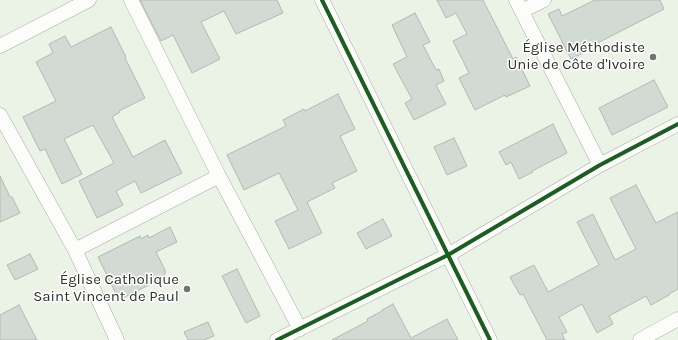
<!DOCTYPE html>
<meta charset="utf-8">
<style>
body{margin:0}
canvas{display:block;background:#ebf3e7}
</style>
<canvas width="678" height="340"></canvas>
<script>
const ctx = document.querySelector('canvas').getContext('2d');
ctx.lineJoin = 'round';
function fill(path, color) {
  ctx.fillStyle = color;
  ctx.fill(path, 'evenodd');
}
function toPath(rows) {
  const path = new Path2D();
  for (const r of rows) {
    path.moveTo(r[0], r[1]);
    for (let i = 2; i < r.length; i += 2) path.lineTo(r[i], r[i + 1]);
  }
  return path;
}
function trace(path, color, width, dash) {
  ctx.strokeStyle = color;
  ctx.lineWidth = width;
  ctx.lineCap = dash ? 'butt' : 'round';
  ctx.setLineDash(dash || []);
  ctx.stroke(path);
}
function label(font, color, halo, rows, align = 'center') {
  ctx.font = font + ' Karla,sans-serif';
  ctx.lineWidth = 3;
  ctx.setLineDash([]);
  ctx.textBaseline = 'middle';
  ctx.strokeStyle = halo;
  ctx.fillStyle = color;
  for (const [text, x, y, turn = 0] of rows) {
    ctx.save();
    ctx.translate(x, y);
    ctx.rotate((+turn || 0) * Math.PI / 180);
    ctx.textAlign = isNaN(turn) ? turn : align;
    if (halo) ctx.strokeText(text, 0, 0);
    ctx.fillText(text, 0, 0);
    ctx.restore();
  }
}
const building = toPath([
 [140,0,277,0,283,13,236,34,224,11,201,22,220,59,192,73,173,35,161,41,140,0],
 [437,0,483,0,513,59,516,57,530,86,506,97,505,95,475,110,459,78,469,73,453,41,467,34,456,13,446,18,437,0],
 [595,0,660,0,664,9,580,52,581,54,571,59,548,14,559,9,562,16,595,0],
 [415,13,430,42,423,45,436,70,439,69,444,81,436,85,446,104,414,120,405,103,412,99,393,64,407,57,392,25,415,13],
 [111,27,126,57,125,58,145,98,119,111,120,112,112,117,133,157,165,140,182,173,141,193,135,181,116,191,123,205,97,218,79,181,114,163,93,125,64,139,82,174,62,184,45,149,40,151,23,117,56,101,36,62,53,53,49,44,65,36,71,47,111,27],
 [654,80,668,107,612,135,599,108,654,80],
 [338,94,355,129,340,136,357,171,332,183,335,188,307,202,322,233,289,249,275,221,298,210,279,173,244,190,227,155,286,126,283,120,304,109,305,111,338,94],
 [553,124,567,153,532,171,533,172,519,179,511,162,506,165,499,152,553,124],
 [454,138,467,166,447,175,434,147,454,138],
 [0,176,10,197,12,197,20,213,0,222,0,176],
 [636,185,656,223,678,212,678,289,669,294,669,295,651,305,646,296,609,316,613,324,597,333,582,304,559,317,567,332,562,334,565,340,547,340,523,294,520,295,510,277,534,265,548,292,599,265,577,222,593,214,615,260,636,249,610,198,636,185],
 [383,219,392,236,366,249,357,233,383,219],
 [170,227,177,242,156,252,165,270,165,274,161,279,119,300,98,257,140,236,141,239,148,235,149,238,170,227],
 [30,254,38,269,15,280,7,265,30,254],
 [237,269,260,316,246,323,222,276,237,269],
 [393,304,411,338,447,319,458,340,332,340,368,321,367,319,382,311,382,310,393,304],
 [19,305,37,340,0,340,0,315,19,305],
 [208,322,214,336,204,340,188,340,184,332,208,322]
]);
fill(building, '#d2dbd3');
trace(building, '#b1bab2', 1);
const minor = toPath([
 [131,0,219,176,300,329],
 [322,0,490,340],
 [516,0,600,165],
 [522,11,544,0],
 [0,46,89,0],
 [0,115,75,250,117,340],
 [75,250,219,176],
 [277,340,448,255,600,165,678,124],
 [640,340,678,319]
]);
trace(minor, '#a7ada4', 15);
trace(minor, '#fcfdfb', 14);
trace(toPath([
 [322,0,490,340],
 [277,340,448,255,600,165,678,124]
]), '#1b5e20', 4);
for (const [x, y, r, color] of [
 [653,57,4,"#6e756b"],
 [187,289,4,"#6e756b"]
]) {
  const dot = new Path2D();
  dot.arc(x, y, r, 0, 2 * Math.PI);
  ctx.fillStyle = color;
  ctx.fill(dot);
  trace(dot, '#fff', 1.5);
}
label('15px', '#2b3128', '#fff', [
 ["Église Méthodiste",645,48],
 ["Unie de Côte d'Ivoire",645,65],
 ["Église Catholique",179,280],
 ["Saint Vincent de Paul",179,297]
], 'right');
</script>
